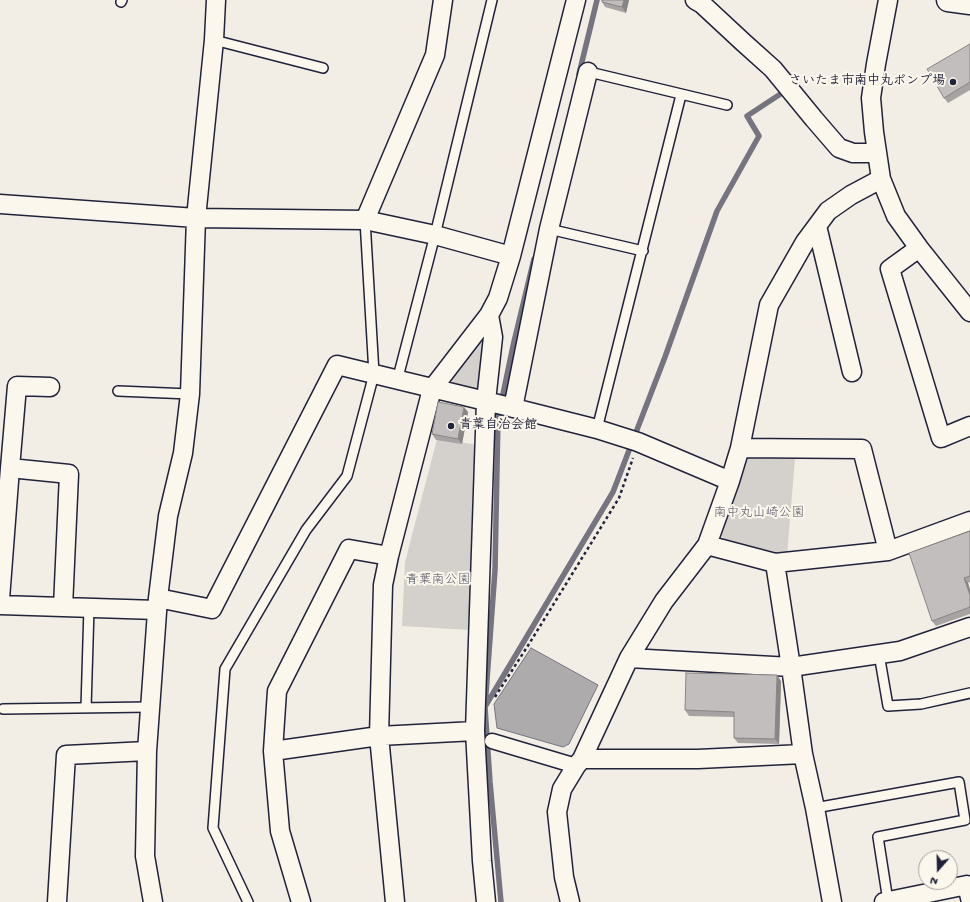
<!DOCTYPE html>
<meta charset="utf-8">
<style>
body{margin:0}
#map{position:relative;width:970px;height:902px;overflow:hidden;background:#f2eee5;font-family:"Gochi Hand",sans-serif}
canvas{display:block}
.north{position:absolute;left:918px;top:850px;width:40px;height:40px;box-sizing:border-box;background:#fbf7ec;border:1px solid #a4a2a5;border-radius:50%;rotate:200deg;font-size:11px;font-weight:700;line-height:16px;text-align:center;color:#22223b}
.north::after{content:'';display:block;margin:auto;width:14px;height:18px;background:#22223b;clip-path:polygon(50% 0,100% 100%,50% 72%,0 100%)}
</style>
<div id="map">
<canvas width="970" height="902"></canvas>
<div class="north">N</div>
</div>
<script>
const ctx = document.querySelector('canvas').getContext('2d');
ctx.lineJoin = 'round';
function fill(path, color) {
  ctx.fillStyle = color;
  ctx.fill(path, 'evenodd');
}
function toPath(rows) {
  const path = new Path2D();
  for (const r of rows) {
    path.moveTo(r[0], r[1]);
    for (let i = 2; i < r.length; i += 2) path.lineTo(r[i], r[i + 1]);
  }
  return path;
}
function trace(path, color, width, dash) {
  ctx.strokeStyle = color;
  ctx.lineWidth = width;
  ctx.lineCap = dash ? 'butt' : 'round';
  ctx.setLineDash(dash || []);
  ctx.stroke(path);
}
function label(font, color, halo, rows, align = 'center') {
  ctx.font = font + ' "Gochi Hand","Klee One",sans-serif';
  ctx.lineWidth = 4;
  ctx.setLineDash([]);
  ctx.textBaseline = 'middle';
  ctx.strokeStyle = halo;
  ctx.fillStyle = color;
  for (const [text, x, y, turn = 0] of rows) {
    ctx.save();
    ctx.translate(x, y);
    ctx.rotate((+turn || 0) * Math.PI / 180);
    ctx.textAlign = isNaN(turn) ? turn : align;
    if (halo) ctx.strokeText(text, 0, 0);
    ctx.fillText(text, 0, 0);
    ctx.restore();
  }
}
fill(toPath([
 [480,342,488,345,477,389,471,394,452,389,452,380],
 [437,439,479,445,470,630,402,626,405,562],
 [748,458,795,459,787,556,724,539,721,535,743,461]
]), '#d4d1cc');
const water = toPath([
 [531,648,598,685,569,744,563,747,497,728,494,704,531,648]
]);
fill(water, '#aeabad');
trace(water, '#76747f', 1);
trace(toPath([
 [579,74,597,0],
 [486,705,613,492,665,357,717,211,759,136,747,116,785,91],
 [501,902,490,782,485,707,495,570,498,418,513,346,534,259]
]), '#76747f', 5.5);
const service = toPath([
 [121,2,122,0],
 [214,40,323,68],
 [585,71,727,105],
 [549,229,643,251],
 [397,381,435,235,492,0],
 [118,391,190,394],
 [597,429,681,95],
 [879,654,888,706,921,704,970,693],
 [86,708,89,608],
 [3,709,150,707],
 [815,808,959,782,965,820,878,837,888,901],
 [248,902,213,828,225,669,306,530,347,476,374,374,365,220]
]);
const pedestrian = toPath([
 [492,741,576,766]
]);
const minor = toPath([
 [695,0,702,4,744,43,773,69,814,119,839,148,853,153,877,153],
 [888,0,876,64,871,98,874,132,881,179,896,216,919,248,970,312],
 [0,204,196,218,365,220,435,235,511,256],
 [365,220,435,55,443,0],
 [817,226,852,372],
 [919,248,890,269,941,438,970,426],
 [513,408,549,229,588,72],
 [740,448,862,449,888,551],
 [10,468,17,386,50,387],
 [707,545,775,563,888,551,970,521],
 [158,598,212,609,337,365,506,406,597,429,638,442,730,481],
 [0,599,10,468,69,474,63,607],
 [0,605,157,610],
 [629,658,791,667,900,651,970,627],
 [273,751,379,736,475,731],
 [803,754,815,808,832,902],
 [582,759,698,759,803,754,791,667,775,563],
 [57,902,66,755,147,751],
 [153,902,145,856,147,751,158,598,168,516,183,453,190,394,196,218,214,40,216,0],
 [301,902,280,831,273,751,277,691,349,549,389,556],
 [395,902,379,736,383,585,389,556,432,389,489,315,498,298,511,256,576,0],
 [486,902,482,861,475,731,486,401,493,337,489,315],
 [570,902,564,877,557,812,562,789,576,766,582,759,629,658,664,601,707,545,730,481,740,448,769,305,805,242,828,211,851,195,881,179],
 [884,902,967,885,970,898]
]);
const tertiary = toPath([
 [948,0,970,3]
]);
trace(service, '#22223b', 12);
trace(pedestrian, '#22223b', 17);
trace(minor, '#22223b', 21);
trace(tertiary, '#22223b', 25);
trace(toPath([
 [495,697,529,644,619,498,633,458]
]), '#22223b', 2.5, [3, 3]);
trace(service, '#fbf7ec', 9);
trace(pedestrian, '#fbf7ec', 14);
trace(minor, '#fbf7ec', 18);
trace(tertiary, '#fbf7ec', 22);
fill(toPath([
 [602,0,629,0,626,13,605,7,602,2],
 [970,44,970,90,948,103,944,98],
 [468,412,462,444,436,440,432,434],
 [970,531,970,582,968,583,970,590,970,614,936,626,932,621],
 [781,681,779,744,738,743,734,738,734,717,689,716,685,710]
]), '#a7a3a3');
fill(toPath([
 [624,0,629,0,626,13,622,7],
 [464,407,468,412,462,444,458,439],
 [964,578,968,583,970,590,970,595],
 [777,675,781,681,779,744,775,739]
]), '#888585');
const building = toPath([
 [602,0,624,0,622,7,602,2,602,0],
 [970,44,970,82,944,98,927,69,970,44],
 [438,402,464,407,458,439,432,434,438,402],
 [970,531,970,576,964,578,970,595,970,607,932,621,909,553,970,531],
 [686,673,777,675,775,739,734,738,734,712,685,710,686,673]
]);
fill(building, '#c2bebe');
trace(building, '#888585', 1);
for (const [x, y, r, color] of [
 [953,82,4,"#22223b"],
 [451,426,4,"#22223b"]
]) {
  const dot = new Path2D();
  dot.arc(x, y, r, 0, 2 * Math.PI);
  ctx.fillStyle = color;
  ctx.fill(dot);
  trace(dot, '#fbf7ec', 1.5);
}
label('bold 13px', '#22223b', '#fbf7ec', [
 ["さいたま市南中丸ポンプ場",945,82],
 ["青葉自治会館",459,426,"left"]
], 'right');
label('13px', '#575766', '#fbf7ec', [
 ["南中丸山崎公園",759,514],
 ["青葉南公園",438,581]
]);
</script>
